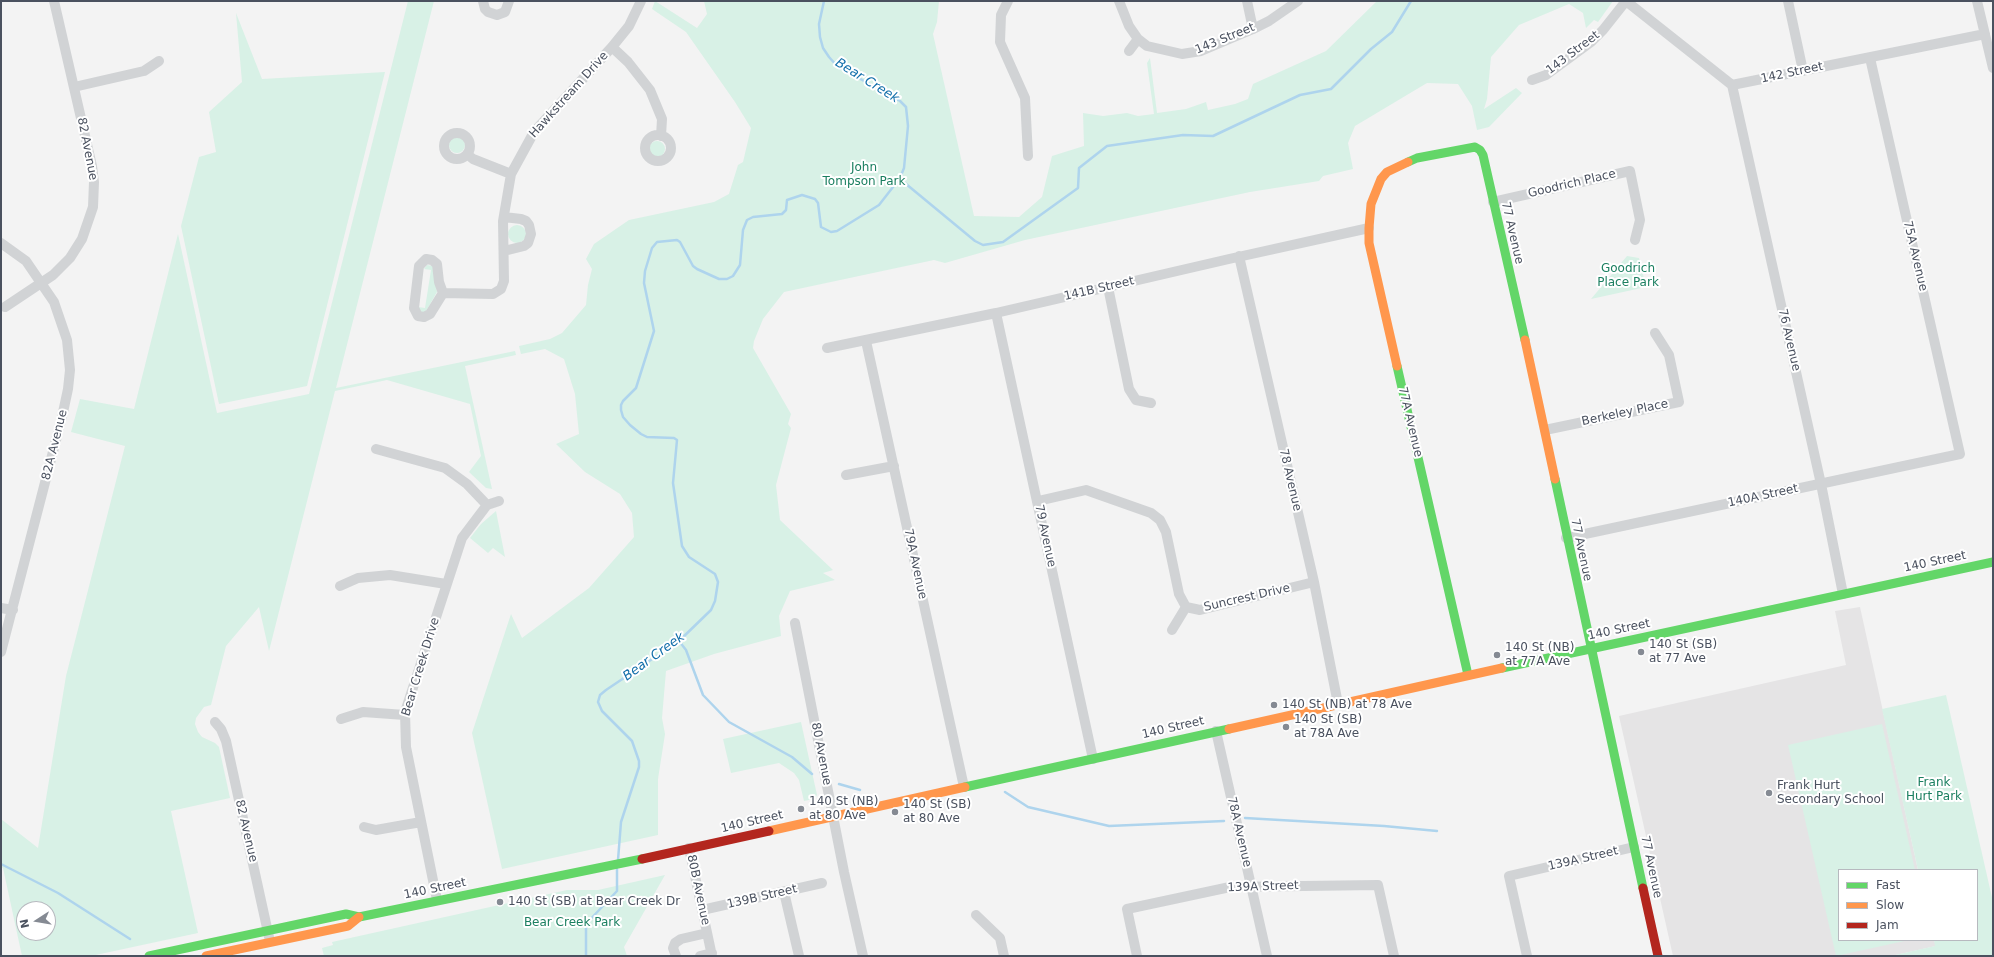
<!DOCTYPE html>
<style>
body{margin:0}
#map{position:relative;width:1994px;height:957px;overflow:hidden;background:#f3f3f3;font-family:"DejaVu Sans",sans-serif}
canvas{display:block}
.frame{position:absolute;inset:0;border:2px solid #4a515f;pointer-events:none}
.legend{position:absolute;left:1838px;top:869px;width:140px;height:72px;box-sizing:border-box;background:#fff;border:1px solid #b7b9bf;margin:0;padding:5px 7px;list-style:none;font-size:12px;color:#4a515f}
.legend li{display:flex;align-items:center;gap:8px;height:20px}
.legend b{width:20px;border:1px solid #b7b9bf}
.north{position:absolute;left:16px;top:901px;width:40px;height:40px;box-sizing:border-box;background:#fff;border:1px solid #b7b9bf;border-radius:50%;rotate:258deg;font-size:11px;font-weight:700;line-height:16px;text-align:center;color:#4a515f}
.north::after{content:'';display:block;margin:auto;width:14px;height:18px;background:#858a93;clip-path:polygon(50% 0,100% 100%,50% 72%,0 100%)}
</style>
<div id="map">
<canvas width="1994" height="957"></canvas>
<div class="frame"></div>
<ul class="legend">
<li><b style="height:5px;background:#63d668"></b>Fast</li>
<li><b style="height:5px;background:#ff974d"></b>Slow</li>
<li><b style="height:5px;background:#b3261e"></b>Jam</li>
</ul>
<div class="north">N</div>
</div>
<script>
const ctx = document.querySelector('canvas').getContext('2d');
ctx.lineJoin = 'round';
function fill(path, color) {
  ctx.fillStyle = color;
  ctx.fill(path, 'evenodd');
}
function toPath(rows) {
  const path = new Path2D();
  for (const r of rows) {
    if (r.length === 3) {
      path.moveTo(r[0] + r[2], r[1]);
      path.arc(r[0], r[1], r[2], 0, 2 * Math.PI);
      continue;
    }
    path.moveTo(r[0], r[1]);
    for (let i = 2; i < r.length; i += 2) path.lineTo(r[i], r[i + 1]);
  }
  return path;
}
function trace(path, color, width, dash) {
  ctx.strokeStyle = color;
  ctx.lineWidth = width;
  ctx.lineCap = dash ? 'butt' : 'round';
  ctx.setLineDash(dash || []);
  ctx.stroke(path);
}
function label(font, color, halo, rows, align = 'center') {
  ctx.font = font + ' "DejaVu Sans",sans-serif';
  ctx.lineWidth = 4;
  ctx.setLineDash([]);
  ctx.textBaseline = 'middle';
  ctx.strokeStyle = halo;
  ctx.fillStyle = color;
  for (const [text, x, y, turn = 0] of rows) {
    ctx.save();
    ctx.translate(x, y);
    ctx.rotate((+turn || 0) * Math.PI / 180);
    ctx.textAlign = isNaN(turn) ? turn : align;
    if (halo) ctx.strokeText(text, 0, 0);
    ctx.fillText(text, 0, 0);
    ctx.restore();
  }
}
fill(toPath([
 [1860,607,1918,870,1839,870,1839,940,1934,940,1936,946,1891,956,1673,956,1619,716,1846,665,1835,611]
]), '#e5e4e5');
fill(toPath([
 [408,1,434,1,336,388,515,351,516,355,465,366,492,489,486,488,469,472,481,456,470,404,387,380,335,391,269,651,259,607,226,646,211,705,204,707,196,718,195,724,198,732,202,737,215,743,219,747,230,798,171,811,198,933,91,956,22,956,3,868,1,867,1,819,38,848,66,676,125,446,71,432,80,399,134,409,178,234,217,413,309,394],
 [24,909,48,909,48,933,24,933],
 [655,1,697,28,707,14,704,1,939,1,937,22,933,34,974,216,1019,217,1042,197,1052,156,1084,146,1083,113,1103,116,1127,113,1138,116,1154,114,1147,63,1150,58,1157,113,1186,109,1206,102,1208,110,1235,104,1248,99,1253,84,1326,51,1377,1,1613,1,1598,22,1594,20,1586,28,1583,13,1569,4,1519,25,1491,57,1487,99,1484,109,1516,88,1522,93,1489,127,1477,130,1472,106,1458,84,1427,83,1355,126,1348,143,1353,169,1323,176,1319,181,1250,192,1025,240,945,263,934,260,784,292,763,319,754,341,753,348,791,414,788,424,791,428,776,485,780,520,833,570,823,573,835,580,790,591,779,616,781,636,714,654,666,671,662,718,665,734,658,779,658,835,502,869,472,733,511,614,522,638,589,588,634,537,632,513,620,494,585,472,556,444,579,434,575,394,564,359,545,349,521,354,519,346,550,339,562,333,586,305,588,285,592,269,586,259,594,244,629,220,714,202,729,194,738,165,743,162,751,128,735,102,686,32,652,9],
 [236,13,262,79,385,72,307,386,219,404,181,226,199,157,216,152,209,112,242,82],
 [457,145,8],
 [657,149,8],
 [517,234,9],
 [1627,256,1639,258,1646,287,1591,299],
 [427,265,433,266,437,292,425,313,420,312,418,307,425,308,431,270,424,269],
 [496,511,505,557,493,548,488,553,470,538,481,524],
 [1946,695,1993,902,1993,956,1891,956,1935,946,1934,940,1977,940,1977,870,1918,870,1882,709],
 [801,722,817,795,814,799,804,801,799,780,794,773,779,763,731,773,723,739],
 [1882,724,1915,870,1839,870,1839,940,1909,940,1836,956,1788,745],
 [665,875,624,947,627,956,324,956,322,948,333,945,332,942,567,890,598,890]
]), '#d8f1e6');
trace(toPath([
 [900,179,975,241,983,245,1003,242,1078,188,1079,168,1107,146,1183,135,1213,136,1300,95,1331,89,1371,49,1392,32,1411,1],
 [679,641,686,650,703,695,729,722,792,757,812,774],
 [839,784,860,790],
 [1005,792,1028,807,1109,826,1224,821],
 [1245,818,1384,826,1437,831],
 [618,860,621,822,639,767,639,761,632,741,602,711,598,702,600,695,606,690,679,641,711,610,715,601,718,582,715,574,689,557,682,546,673,483,677,440,674,438,647,437,641,434,630,425,623,417,621,410,621,405,623,401,636,388,654,331,644,283,645,271,652,248,657,242,677,240,680,242,693,266,697,269,719,279,727,279,733,276,740,265,743,230,747,220,753,217,782,214,786,210,787,200,802,195,815,199,818,203,821,227,831,232,837,231,879,205,900,178,904,168,908,126,906,107,900,101,837,66,829,57,823,48,820,37,819,24,824,1],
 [1,864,58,893,130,939],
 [586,956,586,924,617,891,617,869]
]), '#aed4ed', 2.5);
trace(toPath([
 [483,1,485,9,488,12,497,15,505,12,509,1],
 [1008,1,1001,15,1000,42,1025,98,1028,156],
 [1119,1,1129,26,1138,39,1147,46,1182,54,1201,51,1253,29,1269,21,1298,1],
 [1247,1,1253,29],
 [1626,1,1732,85,1985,34],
 [1788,1,1803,71],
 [1977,1,1993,68],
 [612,47,628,62,650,90,662,119,661,136],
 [1129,51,1138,39],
 [1532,80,1546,75,1591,42,1603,30,1626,1],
 [1732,85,1821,484,1843,594],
 [74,87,144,71,159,61],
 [457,146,13],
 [658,148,13],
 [467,154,473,159,511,174],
 [1493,202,1630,171,1640,220,1635,240],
 [1,243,26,261,54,302,67,340,70,370,68,389,62,417,1,652],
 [504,251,524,246,528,243,531,234,529,225,526,221,521,219,504,217],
 [1239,256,1314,582,1338,704],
 [426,259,432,260,437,264,439,282,443,293,430,314,424,317,418,316,414,308,419,266,426,259],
 [1108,287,1129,389,1136,400,1151,403],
 [443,293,493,294,501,289,504,281,503,221,511,174,534,132,612,47,629,26,641,1],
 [5,307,53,275,70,258,82,239,93,207,94,182,92,166,54,1],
 [996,313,1093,759],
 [866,341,964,787],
 [827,348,996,313,1229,259,1369,228],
 [1545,430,1679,402,1669,355,1655,333],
 [376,449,445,468,467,484,487,505],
 [846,475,894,466],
 [1038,501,1086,490,1151,513,1160,520,1166,532,1179,594,1186,607,1200,610,1314,582],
 [1566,538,1960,454,1870,58],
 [340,586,358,578,390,575,446,584],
 [1,608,13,610],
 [795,623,844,872,863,956],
 [1172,630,1186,607],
 [341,719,363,712,405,715],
 [215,722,221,729,226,741,269,937],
 [1216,731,1267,956],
 [364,827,376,830,421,822],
 [689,848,712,956],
 [784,892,799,956],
 [437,900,406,747,405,712,462,538,487,505,499,501],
 [702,910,822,883],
 [976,915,1000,938,1004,956],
 [676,956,673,948,675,943,681,939,707,933],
 [700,956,712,953],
 [1137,956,1127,909,1230,887,1378,885,1394,956],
 [1527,956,1509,876,1634,847]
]), '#d1d3d5', 10);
trace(toPath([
 [1408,162,1417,158,1475,147,1480,150,1483,155,1525,340],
 [1397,366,1468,675],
 [1555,479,1643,888],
 [1502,668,1993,562],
 [965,787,1229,729],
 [149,956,346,914,359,917,642,859]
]), '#63d668', 9);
trace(toPath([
 [1525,340,1555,479],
 [1397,366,1369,243,1369,228,1371,204,1381,179,1387,172,1408,162],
 [1229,729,1502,668],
 [769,831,965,787],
 [206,956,348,926,359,917]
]), '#ff974d', 9);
trace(toPath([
 [642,859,769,831],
 [1643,888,1658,956]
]), '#b3261e', 9);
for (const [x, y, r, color] of [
 [1641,652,4,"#858a93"],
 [1497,655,4,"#858a93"],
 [1274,705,4,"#858a93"],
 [1286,727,4,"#858a93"],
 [1769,793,4,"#858a93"],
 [801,809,4,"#858a93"],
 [895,812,4,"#858a93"],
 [500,902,4,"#858a93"]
]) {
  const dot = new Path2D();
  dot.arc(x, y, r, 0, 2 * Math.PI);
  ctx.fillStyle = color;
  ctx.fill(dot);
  trace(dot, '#fff', 1.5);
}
label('12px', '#4a515f', '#fff', [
 ["143 Street",1225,39,-22],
 ["143 Street",1573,53,-37],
 ["142 Street",1792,73,-12],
 ["Hawkstream Drive",569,95,-48],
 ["82 Avenue",87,149,79],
 ["Goodrich Place",1572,184,-13],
 ["77 Avenue",1512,233,77],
 ["75A Avenue",1915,256,77],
 ["141B Street",1099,289,-13],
 ["76 Avenue",1789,340,77],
 ["Berkeley Place",1625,413,-12],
 ["77A Avenue",1410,422,77],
 ["82A Avenue",55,445,-76],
 ["78 Avenue",1290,480,77],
 ["140A Street",1763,496,-12],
 ["79 Avenue",1045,536,78],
 ["77 Avenue",1581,550,78],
 ["140 Street",1935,562,-12],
 ["79A Avenue",915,564,78],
 ["Suncrest Drive",1247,598,-13],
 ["140 Street",1619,630,-12],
 ["Bear Creek Drive",421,667,-73],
 ["140 Street",1173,728,-13],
 ["80 Avenue",821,754,79],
 ["140 Street",752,822,-13],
 ["82 Avenue",246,831,77],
 ["78A Avenue",1239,832,77],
 ["139A Street",1583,859,-13],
 ["77 Avenue",1651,867,78],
 ["139A Street",1263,887,-2],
 ["140 Street",435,889,-12],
 ["80B Avenue",698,890,78],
 ["139B Street",762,897,-13]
]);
label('12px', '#1b7f60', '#fff', [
 ["John",864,168],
 ["Tompson Park",864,182],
 ["Goodrich",1628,269],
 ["Place Park",1628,283],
 ["Frank",1934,783],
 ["Hurt Park",1934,797],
 ["Bear Creek Park",572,923]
]);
label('12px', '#4a515f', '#fff', [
 ["140 St (SB)",1649,645],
 ["at 77 Ave",1649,659],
 ["140 St (NB)",1505,648],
 ["at 77A Ave",1505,662],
 ["140 St (NB) at 78 Ave",1282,705],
 ["140 St (SB)",1294,720],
 ["at 78A Ave",1294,734],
 ["Frank Hurt",1777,786],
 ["Secondary School",1777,800],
 ["140 St (NB)",809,802],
 ["at 80 Ave",809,816],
 ["140 St (SB)",903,805],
 ["at 80 Ave",903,819],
 ["140 St (SB) at Bear Creek Dr",508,902]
], 'left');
label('italic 13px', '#116eaa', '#fff', [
 ["Bear Creek",867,81,32],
 ["Bear Creek",654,657,-36]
]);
</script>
